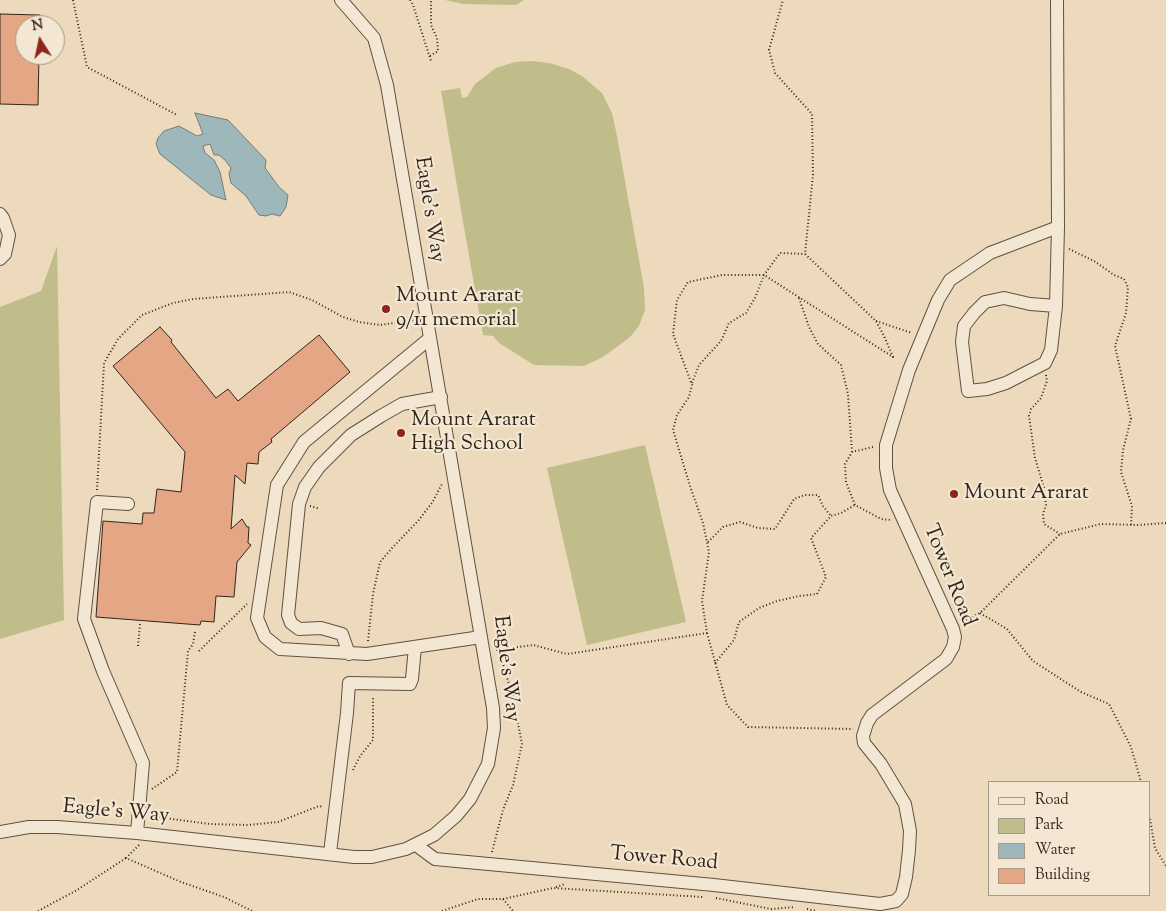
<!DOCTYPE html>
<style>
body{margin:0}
#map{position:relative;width:1166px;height:911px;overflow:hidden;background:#edd9bb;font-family:"Sorts Mill Goudy",serif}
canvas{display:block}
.legend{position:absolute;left:988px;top:781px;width:162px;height:115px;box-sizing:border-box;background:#f3e6d3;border:1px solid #a59989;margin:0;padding:6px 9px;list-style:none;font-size:15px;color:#302519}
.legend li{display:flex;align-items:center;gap:10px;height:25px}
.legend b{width:25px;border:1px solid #a59989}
.north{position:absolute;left:15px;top:15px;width:50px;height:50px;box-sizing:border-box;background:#f3e6d3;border:1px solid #a59989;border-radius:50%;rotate:350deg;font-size:14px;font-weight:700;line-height:20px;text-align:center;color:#302519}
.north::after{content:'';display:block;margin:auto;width:18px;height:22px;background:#8f2418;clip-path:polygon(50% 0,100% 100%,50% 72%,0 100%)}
</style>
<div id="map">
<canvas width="1166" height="911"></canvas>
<ul class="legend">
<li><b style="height:6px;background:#f3e6d3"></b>Road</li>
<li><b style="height:14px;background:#c0bd8b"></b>Park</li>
<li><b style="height:14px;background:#9eb7bb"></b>Water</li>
<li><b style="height:14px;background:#e4a685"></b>Building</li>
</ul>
<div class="north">N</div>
</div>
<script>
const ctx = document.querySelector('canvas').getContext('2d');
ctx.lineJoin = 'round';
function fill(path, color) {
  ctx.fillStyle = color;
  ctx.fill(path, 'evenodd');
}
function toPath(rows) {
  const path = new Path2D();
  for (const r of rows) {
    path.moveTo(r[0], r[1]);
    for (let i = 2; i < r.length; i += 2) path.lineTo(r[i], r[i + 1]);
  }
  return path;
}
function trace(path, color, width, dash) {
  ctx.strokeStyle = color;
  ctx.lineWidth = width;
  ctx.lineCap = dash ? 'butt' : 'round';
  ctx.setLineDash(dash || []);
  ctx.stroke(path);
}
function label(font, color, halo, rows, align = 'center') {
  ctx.font = font + ' "Sorts Mill Goudy",serif';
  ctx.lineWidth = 4.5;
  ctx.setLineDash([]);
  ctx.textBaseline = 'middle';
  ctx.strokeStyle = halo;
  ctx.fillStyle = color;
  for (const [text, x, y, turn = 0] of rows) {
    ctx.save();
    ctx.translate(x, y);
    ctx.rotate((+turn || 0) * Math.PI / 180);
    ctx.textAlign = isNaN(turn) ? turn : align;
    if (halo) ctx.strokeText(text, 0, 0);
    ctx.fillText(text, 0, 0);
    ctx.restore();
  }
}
fill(toPath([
 [445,0,524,0,516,5,463,4],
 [531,61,549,63,569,69,582,76,602,93,612,113,617,136,644,288,645,310,639,326,630,337,614,349,603,357,584,366,534,365,499,343,493,336,483,335,462,216,441,91,460,88,462,98,467,97,475,84,496,68,515,62],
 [57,246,64,620,0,639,0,307,41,291],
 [645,445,686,622,587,645,547,468]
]), '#c0bd8b');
const water = toPath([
 [195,113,228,120,266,160,265,168,279,187,288,195,286,207,280,216,272,214,266,216,259,215,246,196,231,183,229,174,231,168,225,160,219,155,214,155,210,144,203,146,205,153,214,160,220,172,226,200,211,195,160,154,156,144,158,138,164,131,179,126,197,136,203,134,195,113]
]);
fill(water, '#9eb7bb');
trace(water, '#727d7a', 1);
const building = toPath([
 [0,14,40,15,40,25,25,25,25,55,39,55,38,105,0,104,0,14],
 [160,327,172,340,171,342,216,398,228,389,238,401,319,335,350,372,271,439,272,442,259,452,258,464,247,463,245,484,235,475,231,529,242,519,247,527,249,527,248,543,251,545,237,562,234,597,216,596,214,622,201,621,200,625,96,617,103,521,142,524,143,513,154,513,157,489,181,492,185,452,113,366,160,327]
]);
fill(building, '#e4a685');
trace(building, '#302519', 1);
const minor = toPath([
 [0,214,3,218,9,235,5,254,0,259],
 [1056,306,1030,304,1004,298,985,302,974,313,964,326,962,342,968,391,987,389,1006,383,1045,363,1051,350,1056,306,1058,227,1057,0],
 [429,339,304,442,277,485,257,618,265,637,280,649,367,654,481,637],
 [128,504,97,502,84,619,103,671,143,763,137,833],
 [349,654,342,634,321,628,299,629,291,623,288,615,299,504,305,487,319,467,351,435,381,416,402,404,441,397],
 [0,832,29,827,57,827,137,833,354,857,372,857,406,849,434,835,456,816,470,799,488,764,494,728,493,708,387,85,374,38,341,0],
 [416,845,435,859,714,885,880,904,896,901,902,894,906,877,909,850,910,831,905,804,881,764,864,743,863,736,867,723,872,715,946,659,953,647,955,637,953,629,890,490,886,468,886,445,909,370,938,300,950,280,990,253,1058,227],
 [330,853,347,713,349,683,410,684,412,679,415,647]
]);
trace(minor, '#5f5242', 14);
trace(toPath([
 [73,0,87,67,177,115],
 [410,0,413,5,431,61],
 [430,56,438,51,437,38,431,25,431,0],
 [1069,249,1094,261,1114,275,1124,279,1128,287,1126,313,1115,346,1131,419,1123,450,1121,472,1132,506,1131,525],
 [799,298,809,327,818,344,841,365,848,394,852,452],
 [876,321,912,333],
 [1046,375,1047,381,1041,398,1031,409,1029,416,1035,458,1044,488,1046,505,1043,514,1044,524,1060,534],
 [692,383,699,365,721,341,729,323,746,313,755,298,764,275,780,253,805,254],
 [873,447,852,452,845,464,846,482,855,505,881,519,891,520],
 [97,490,104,363,118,339,142,315,173,303,193,299,289,292,312,300,343,317,359,322,380,325,415,320],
 [310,506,320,509],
 [708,542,723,527,740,522,758,528,775,529,794,499,805,495,818,495,823,506,831,516],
 [980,613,1007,629,1033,661,1081,692,1109,704,1131,747,1141,782],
 [963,622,980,613,1060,534,1101,524,1138,525,1166,523],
 [707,633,727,705,748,727,853,729],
 [368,641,373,594,380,562,392,548,418,521,432,503,442,484],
 [138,646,140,624],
 [496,650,533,645,567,654,707,633,702,601,709,552,703,523,690,486,673,430,677,415,689,397,692,385,673,334,677,300,688,282,722,275,764,275,893,357,884,336,876,321,805,254,813,175,812,114,775,73,769,50,783,0],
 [199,651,247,604],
 [715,663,734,640,739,622,759,608,777,601,799,596,817,594,826,577,811,538,831,516,841,513,855,505],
 [353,770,360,756,373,740,373,696],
 [152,789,177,772,188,651,193,644,195,632],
 [149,816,210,824,248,825,278,822,319,806,323,807],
 [1150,819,1155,848,1166,866],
 [139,845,126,858,181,882,224,897,252,911],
 [492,852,503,810,513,785,522,744,513,698,499,650],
 [556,887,565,884],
 [716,898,771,909,795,907],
 [503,899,513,911],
 [807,909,817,911],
 [38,911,77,890,126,858],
 [442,911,478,899,503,899,553,888,703,897]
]), '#302519', 2, [1, 2.5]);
trace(minor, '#f3e6d3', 12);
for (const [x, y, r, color] of [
 [386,309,5,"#8f2418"],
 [401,433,5,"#8f2418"],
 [954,494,5,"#8f2418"]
]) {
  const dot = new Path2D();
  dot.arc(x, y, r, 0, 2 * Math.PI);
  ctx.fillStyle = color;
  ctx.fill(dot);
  trace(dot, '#f3e6d3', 2);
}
label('21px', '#302519', '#f3e6d3', [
 ["Eagle's Way",428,210,81],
 ["Tower Road",948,576,68],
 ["Eagle's Way",505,669,83],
 ["Eagle's Way",116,813,5],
 ["Tower Road",664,860,5]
]);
label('21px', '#302519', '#f3e6d3', [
 ["Mount Ararat",396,297],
 ["9/11 memorial",396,321],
 ["Mount Ararat",411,421],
 ["High School",411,445],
 ["Mount Ararat",964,494]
], 'left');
</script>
